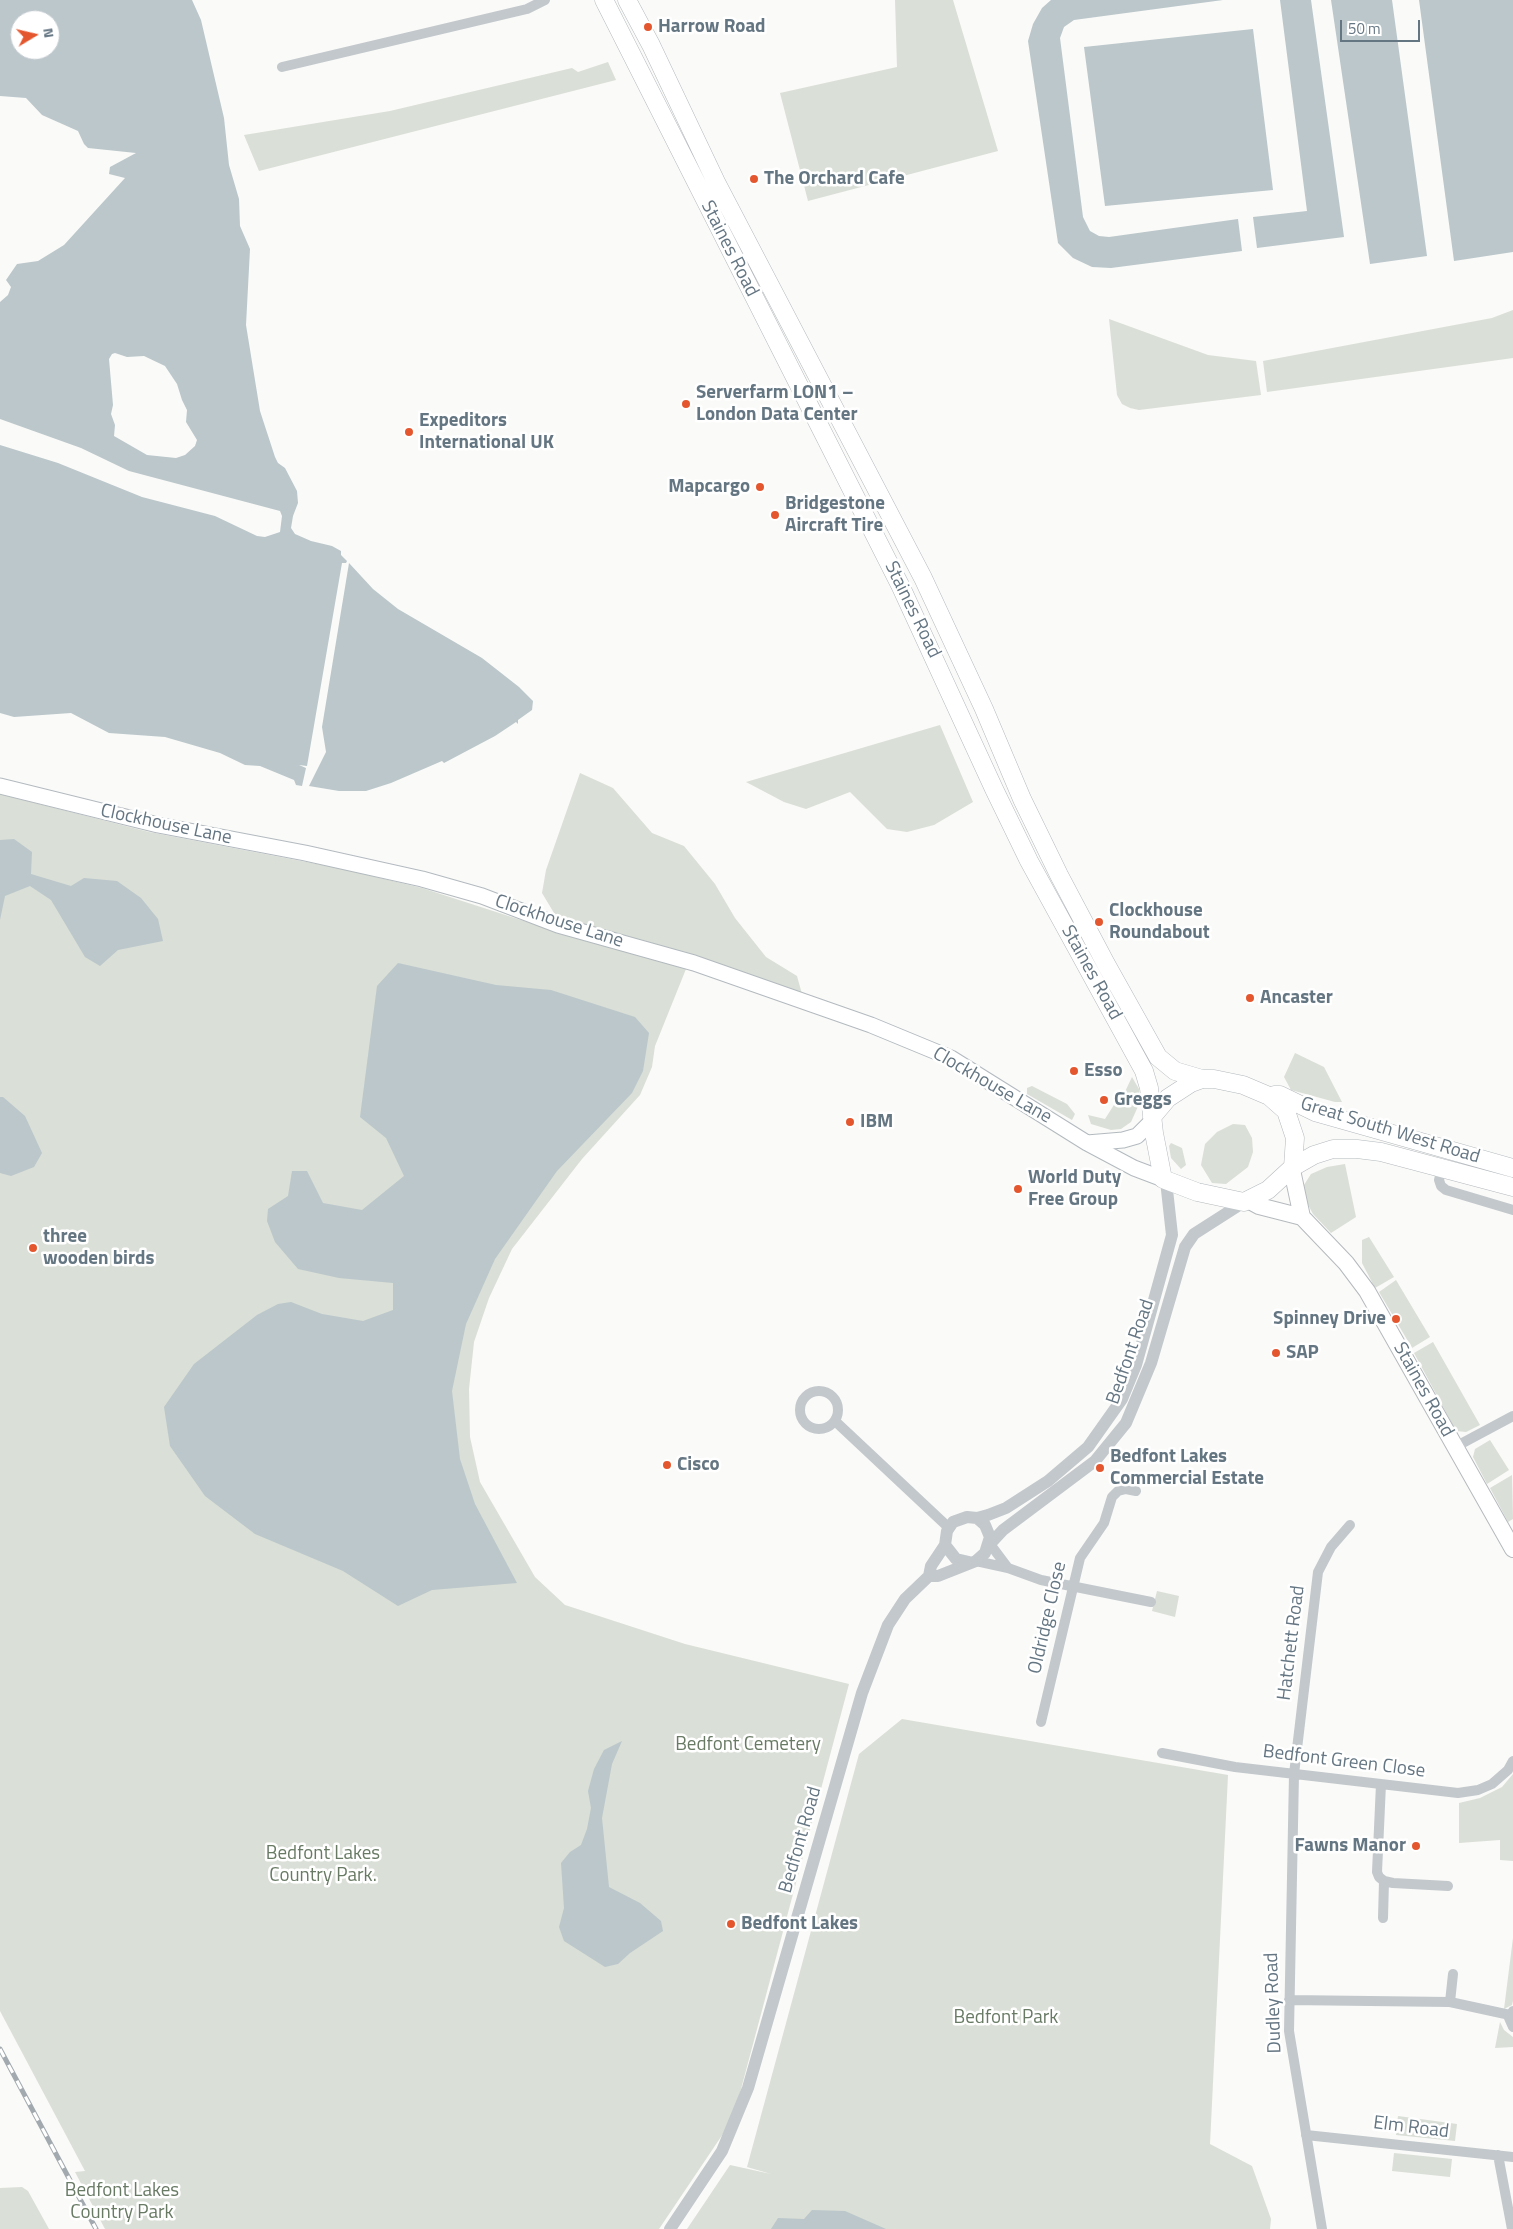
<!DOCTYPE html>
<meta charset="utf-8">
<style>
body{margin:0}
#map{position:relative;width:1513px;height:2229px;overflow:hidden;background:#fafaf8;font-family:"Titillium Web",sans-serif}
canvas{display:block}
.north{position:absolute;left:10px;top:10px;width:50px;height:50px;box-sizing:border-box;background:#fff;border:1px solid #c1c8cd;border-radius:50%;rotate:81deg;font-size:14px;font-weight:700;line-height:20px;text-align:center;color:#657683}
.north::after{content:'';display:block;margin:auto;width:18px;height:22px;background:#e4572e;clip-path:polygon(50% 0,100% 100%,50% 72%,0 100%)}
.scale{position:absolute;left:1340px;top:20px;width:80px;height:22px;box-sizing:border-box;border:2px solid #657683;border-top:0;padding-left:6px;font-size:15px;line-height:18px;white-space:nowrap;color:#657683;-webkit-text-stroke:4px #fff;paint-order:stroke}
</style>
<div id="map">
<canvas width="1513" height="2229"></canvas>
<div class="north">N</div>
<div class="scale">50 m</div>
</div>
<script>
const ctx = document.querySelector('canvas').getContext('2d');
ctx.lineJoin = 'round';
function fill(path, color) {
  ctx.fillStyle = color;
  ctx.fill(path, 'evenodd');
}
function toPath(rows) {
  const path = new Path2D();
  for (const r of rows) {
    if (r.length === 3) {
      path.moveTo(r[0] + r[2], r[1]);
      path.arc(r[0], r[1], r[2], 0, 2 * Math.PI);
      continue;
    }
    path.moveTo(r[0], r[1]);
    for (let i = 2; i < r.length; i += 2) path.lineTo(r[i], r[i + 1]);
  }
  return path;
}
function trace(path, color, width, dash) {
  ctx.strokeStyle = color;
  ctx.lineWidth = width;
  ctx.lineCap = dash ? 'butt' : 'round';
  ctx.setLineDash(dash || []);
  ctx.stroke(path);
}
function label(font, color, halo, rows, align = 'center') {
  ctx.font = font + ' "Titillium Web",sans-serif';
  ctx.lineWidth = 5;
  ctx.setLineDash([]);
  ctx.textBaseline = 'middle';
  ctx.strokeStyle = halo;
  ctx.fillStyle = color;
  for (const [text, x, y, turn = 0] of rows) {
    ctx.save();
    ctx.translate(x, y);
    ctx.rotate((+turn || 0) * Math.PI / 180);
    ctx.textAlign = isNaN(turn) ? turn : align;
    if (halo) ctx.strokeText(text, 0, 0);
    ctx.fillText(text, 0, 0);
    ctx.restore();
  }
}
fill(toPath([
 [895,0,953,0,998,151,808,201,780,93,897,67],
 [608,62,616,80,259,171,244,135,390,111,572,68,578,72],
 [1513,310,1513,358,1267,392,1263,361,1492,318],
 [1109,319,1208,355,1256,361,1261,395,1139,410,1130,408,1122,404,1117,395],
 [940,725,973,802,934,825,907,832,887,829,850,792,806,809,784,802,746,782],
 [580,773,613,788,652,833,684,846,715,884,735,918,766,957,797,976,802,994,557,918,542,893,546,870],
 [0,794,149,832,338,868,422,888,558,932,686,969,655,1046,652,1067,640,1095,582,1159,512,1249,489,1298,474,1342,469,1389,470,1437,480,1482,535,1577,565,1605,685,1644,849,1684,733,2119,659,2229,105,2229,75,2172,85,2171,0,2011],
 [1295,1053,1324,1067,1342,1102,1335,1102,1291,1090,1284,1077],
 [1132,1077,1139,1089,1140,1102,1131,1122,1121,1129,1111,1130,1091,1124,1088,1115,1105,1119,1119,1097,1122,1098],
 [1032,1086,1067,1104,1075,1114,1072,1120,1027,1094,1027,1088],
 [1233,1124,1245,1125,1252,1138,1253,1152,1248,1167,1226,1184,1212,1183,1201,1165,1205,1144,1217,1132],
 [1171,1143,1182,1148,1186,1165,1181,1169,1171,1158,1169,1146],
 [1345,1164,1356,1217,1331,1233,1313,1214,1305,1199,1304,1185,1311,1174,1327,1167],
 [1369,1237,1394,1277,1375,1288,1362,1263,1362,1240],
 [1396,1280,1430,1337,1412,1348,1379,1292],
 [1433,1342,1480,1425,1466,1432,1456,1431,1414,1353],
 [1490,1440,1509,1470,1487,1484,1473,1457,1475,1449],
 [1512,1475,1513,1519,1508,1522,1490,1488],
 [1157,1591,1179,1596,1175,1617,1152,1611],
 [902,1719,1228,1775,1210,2144,1252,2166,1271,2219,1270,2229,687,2229,730,2165,771,2174,747,2167,859,1754],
 [1513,1774,1513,1861,1500,1860,1500,1840,1459,1843,1459,1803,1480,1798,1502,1787],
 [1513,1938,1513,2001,1512,2005,1504,2009],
 [1500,2022,1504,2030,1513,2037,1513,2047,1495,2048],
 [1398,2116,1457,2124,1455,2141,1396,2135],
 [1394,2153,1452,2159,1450,2177,1392,2171],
 [22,2187,28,2191,49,2229,0,2229,0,2188]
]), '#dadfd7');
fill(toPath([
 [0,0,192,0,201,20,224,118,229,165,239,199,240,226,250,249,246,325,260,411,275,457,278,463,285,468,297,491,298,503,293,516,291,528,295,534,311,541,332,546,341,551,341,555,347,561,346,563,342,563,307,766,299,765,306,768,302,786,296,785,294,780,260,766,245,765,220,753,165,737,109,733,71,713,14,717,0,713,0,445,58,463,142,497,215,516,257,536,265,537,280,532,282,516,280,511,129,471,81,448,0,419,0,302,8,295,11,287,6,280,17,264,38,261,64,245,125,178,109,174,110,167,136,153,88,148,84,144,78,131,42,115,26,98,0,96],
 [20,20,50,20,50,50,20,50],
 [115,353,127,357,144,356,165,366,177,384,182,400,187,410,186,422,197,440,195,446,185,455,176,458,147,455,114,436,115,425,111,414,113,405,109,359,112,354],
 [1051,0,1223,0,1074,20,1064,27,1060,38,1083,217,1090,231,1099,236,1109,237,1238,219,1242,251,1111,268,1092,267,1073,258,1058,243,1028,41,1033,24,1042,8],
 [1280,0,1311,0,1344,237,1257,248,1253,217,1307,211],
 [1331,0,1392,0,1427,256,1370,264],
 [1419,0,1513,0,1513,252,1454,261],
 [1253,29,1273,190,1105,206,1084,47],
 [349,563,373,589,398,609,482,658,519,687,533,701,532,710,518,720,518,724,516,722,495,736,444,763,442,761,391,783,366,791,339,791,309,786,326,752,322,727],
 [14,839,32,852,31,874,71,886,84,878,117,881,141,898,158,919,163,941,118,950,100,966,85,957,51,900,30,886,5,896,0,920,0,840],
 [398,963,496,985,551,990,635,1017,649,1033,643,1071,632,1093,557,1171,495,1259,466,1324,452,1391,460,1459,475,1504,517,1583,432,1590,398,1606,343,1571,255,1534,205,1496,170,1446,164,1407,194,1364,257,1315,278,1304,291,1302,322,1314,363,1321,393,1310,393,1283,339,1278,298,1269,275,1242,267,1221,268,1209,288,1196,292,1171,307,1171,323,1203,362,1210,404,1176,386,1138,360,1117,377,986],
 [0,1097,3,1097,25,1116,42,1153,34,1167,11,1176,0,1173],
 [622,1741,612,1764,602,1818,609,1887,640,1903,661,1921,663,1931,630,1953,618,1964,605,1967,564,1941,559,1927,564,1908,561,1863,570,1852,581,1845,587,1829,591,1808,588,1791,594,1769,604,1750],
 [812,2210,845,2211,886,2229,771,2229,778,2218,804,2219]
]), '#bbc7cb');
const secondary = toPath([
 [0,786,158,825,305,853,422,879,482,896,558,925,694,963,871,1025,951,1058,1087,1143,1134,1168,1163,1179],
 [1087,1143,1123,1140,1137,1136,1153,1120]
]);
const primary = toPath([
 [1292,1170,1302,1217,1346,1263,1367,1291,1513,1549],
 [1248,1200,1259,1206,1302,1217]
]);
const trunk = toPath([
 [604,0,901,587,994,789,1029,861,1144,1071,1149,1088,1154,1133,1163,1179,1197,1192,1244,1202,1268,1190,1293,1167,1295,1138,1286,1111,1269,1096,1243,1085,1214,1079,1202,1079,1191,1083,1168,1098,1152,1117],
 [627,0,651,45,717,184,923,578,984,709,1022,799,1059,875,1106,964,1158,1057,1175,1071,1202,1079],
 [1274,1095,1280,1095,1315,1112,1513,1168],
 [1293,1167,1314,1155,1333,1149,1357,1149,1381,1152,1513,1187]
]);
trace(secondary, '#b3babf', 17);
trace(primary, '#b5babe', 18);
trace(trunk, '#b4b9bd', 19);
trace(toPath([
 [282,67,527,9,545,0],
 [1442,1167,1439,1180,1441,1186,1446,1190,1513,1210],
 [819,1410,19],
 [835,1421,948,1527],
 [1455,1447,1513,1416],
 [990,1544,1008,1568],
 [976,1561,1008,1568,1041,1580,1151,1602],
 [1041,1722,1080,1558,1104,1523,1112,1497,1118,1491,1126,1489,1136,1491],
 [1162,1753,1235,1767,1458,1793,1478,1790,1492,1784,1508,1770,1513,1761],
 [1381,1784,1377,1872,1379,1877,1384,1881,1393,1883,1448,1886],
 [1383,1918,1384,1881],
 [1289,2000,1450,2002,1510,2015],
 [1450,2002,1453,1974],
 [1513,2011,1509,2018,1513,2027],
 [1306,2135,1513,2157],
 [1498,2155,1512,2229],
 [1322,2229,1289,2031,1294,1774,1318,1572,1331,1547,1350,1525]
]), '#c3c8cc', 10);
trace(toPath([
 [990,1544,1003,1530,1095,1461,1126,1423,1151,1363,1185,1247,1194,1234,1244,1202],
 [969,1562,956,1559,945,1545,947,1531,953,1522,967,1517,977,1518,988,1515,1006,1508,1048,1481,1088,1447,1122,1399,1136,1365,1172,1235,1166,1181],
 [929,1576,931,1566,945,1545],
 [670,2229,722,2151,748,2088,862,1693,888,1625,905,1599,929,1576,938,1576,976,1561,985,1553,990,1537,985,1525,977,1518]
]), '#c3c8cc', 12);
trace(secondary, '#fff', 15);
trace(primary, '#fff', 16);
trace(trunk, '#fff', 18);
const rail = toPath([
 [0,2049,96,2229]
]);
trace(rail, '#a2aab0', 5);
trace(rail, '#fff', 3, [9]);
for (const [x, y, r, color] of [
 [648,27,5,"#e4572e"],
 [754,179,5,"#e4572e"],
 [686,404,5,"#e4572e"],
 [409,432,5,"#e4572e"],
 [760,487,5,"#e4572e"],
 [775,515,5,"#e4572e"],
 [1099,922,5,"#e4572e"],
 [1250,998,5,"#e4572e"],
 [1074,1071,5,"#e4572e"],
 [1104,1100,5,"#e4572e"],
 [850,1122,5,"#e4572e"],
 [1018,1189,5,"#e4572e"],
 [33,1248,5,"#e4572e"],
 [1396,1319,5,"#e4572e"],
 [1276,1353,5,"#e4572e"],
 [667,1465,5,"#e4572e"],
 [1100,1468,5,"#e4572e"],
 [1416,1846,5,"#e4572e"],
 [731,1924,5,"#e4572e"]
]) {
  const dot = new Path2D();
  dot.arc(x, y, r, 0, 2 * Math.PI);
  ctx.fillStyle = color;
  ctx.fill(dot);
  trace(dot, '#fff', 2);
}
label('bold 19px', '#657683', '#fff', [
 ["Harrow Road",658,27],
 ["The Orchard Cafe",764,179],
 ["Serverfarm LON1 –",696,393],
 ["London Data Center",696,415],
 ["Expeditors",419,421],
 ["International UK",419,443],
 ["Mapcargo",750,487,"right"],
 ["Bridgestone",785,504],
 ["Aircraft Tire",785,526],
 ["Clockhouse",1109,911],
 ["Roundabout",1109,933],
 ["Ancaster",1260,998],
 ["Esso",1084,1071],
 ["Greggs",1114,1100],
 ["IBM",860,1122],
 ["World Duty",1028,1178],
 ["Free Group",1028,1200],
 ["three",43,1237],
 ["wooden birds",43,1259],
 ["Spinney Drive",1386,1319,"right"],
 ["SAP",1286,1353],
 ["Bedfont Lakes",1110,1457],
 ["Commercial Estate",1110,1479],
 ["Cisco",677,1465],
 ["Fawns Manor",1406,1846,"right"],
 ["Bedfont Lakes",741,1924]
], 'left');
label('19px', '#657683', '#fff', [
 ["Staines Road",729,249,63],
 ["Staines Road",912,610,64],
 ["Clockhouse Lane",166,825,12],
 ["Clockhouse Lane",559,922,18],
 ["Staines Road",1091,973,61],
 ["Clockhouse Lane",992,1086,30],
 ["Great South West Road",1390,1131,17],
 ["Bedfont Road",1131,1352,-71],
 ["Staines Road",1423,1390,61],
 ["Oldridge Close",1048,1618,-77],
 ["Hatchett Road",1292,1643,-83],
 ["Bedfont Green Close",1344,1762,7],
 ["Bedfont Road",801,1840,-74],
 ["Dudley Road",1274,2003,-92],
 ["Elm Road",1411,2128,7]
]);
label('19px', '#687a64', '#fff', [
 ["Bedfont Cemetery",748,1745],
 ["Bedfont Lakes",323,1854],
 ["Country Park.",323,1876],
 ["Bedfont Park",1006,2018],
 ["Bedfont Lakes",122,2191],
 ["Country Park",122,2213]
]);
</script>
